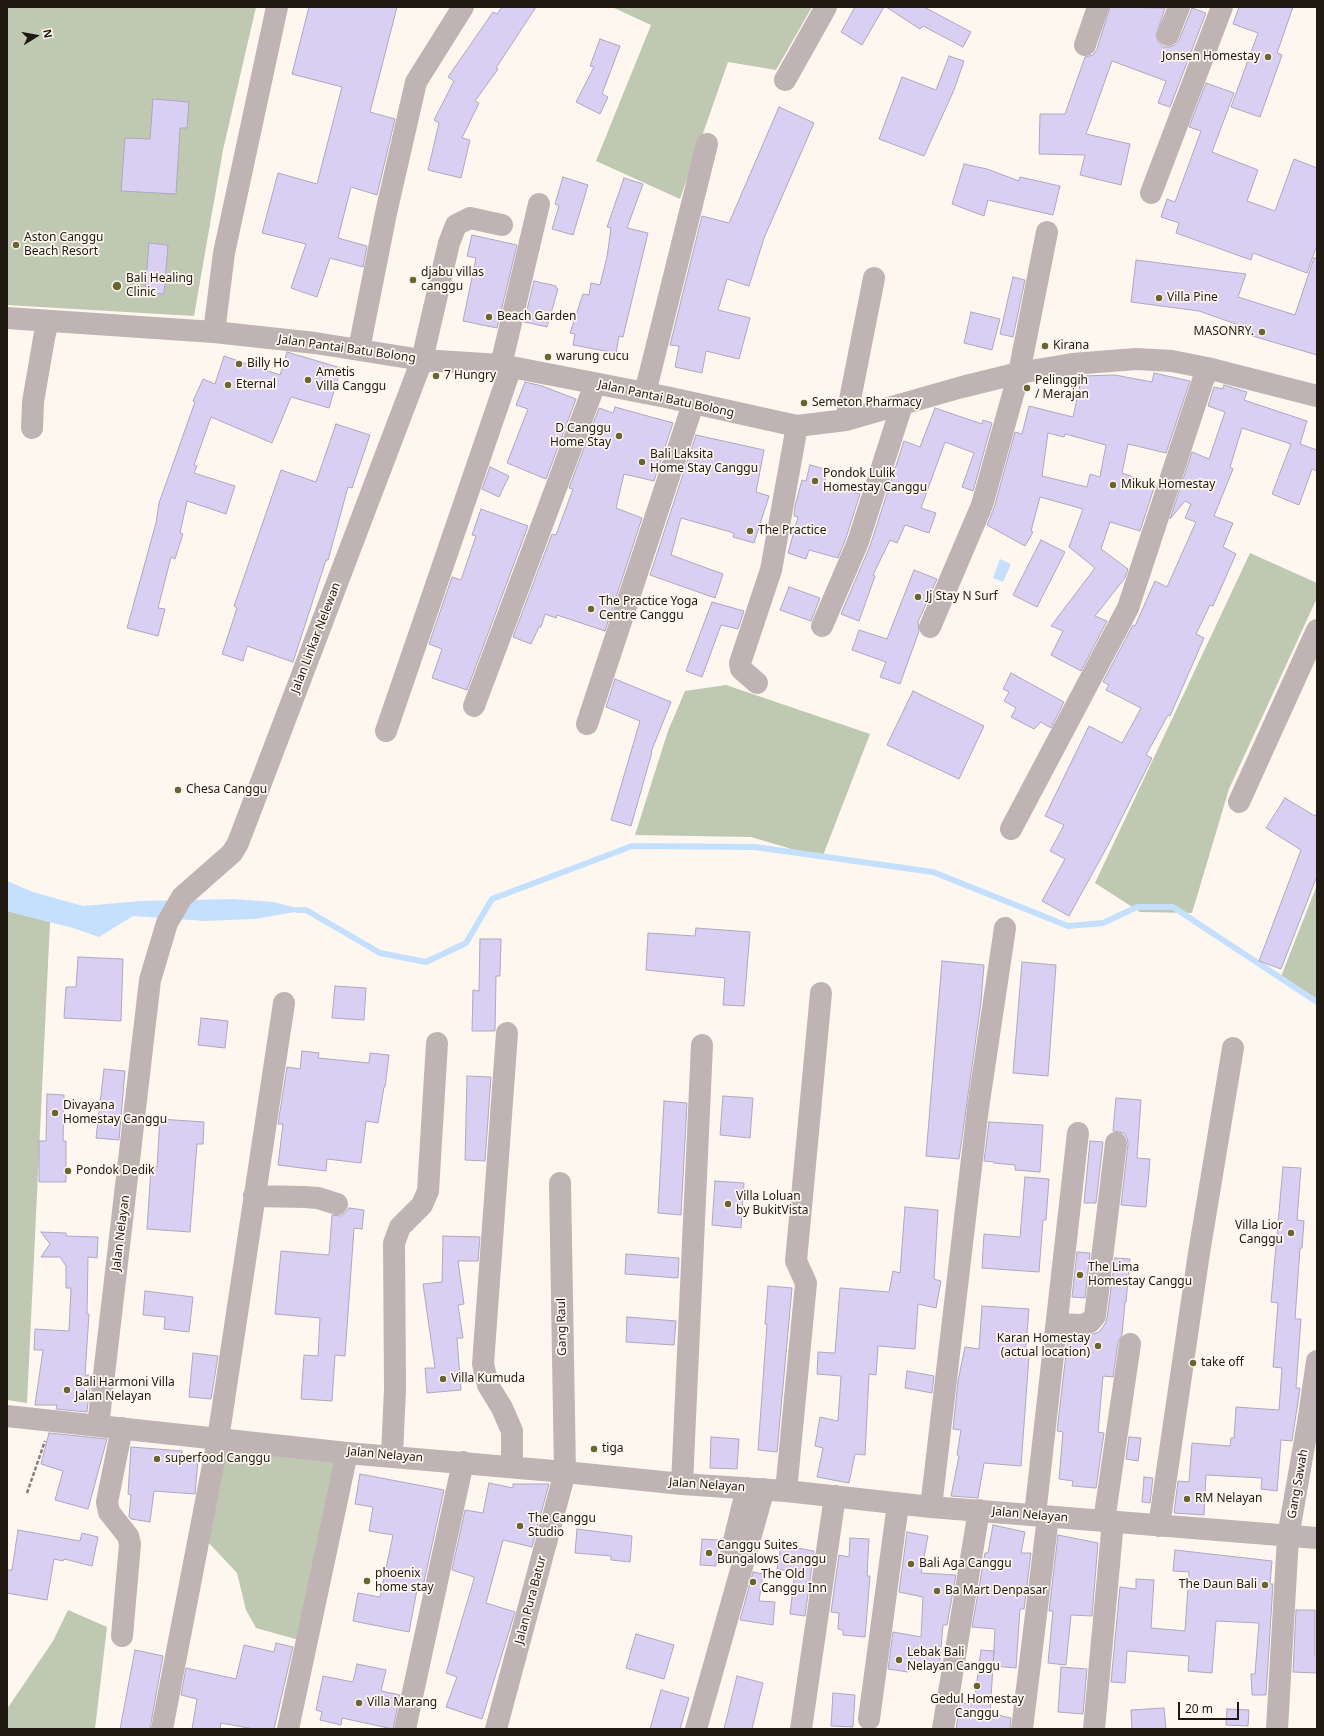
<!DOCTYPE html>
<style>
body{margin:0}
#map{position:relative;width:1324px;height:1736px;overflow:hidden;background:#fef7ef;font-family:"Noto Sans",sans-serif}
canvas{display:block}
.frame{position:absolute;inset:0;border:8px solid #1f1912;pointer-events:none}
.north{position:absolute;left:16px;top:16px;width:40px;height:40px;-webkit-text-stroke:3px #fef7ef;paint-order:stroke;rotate:79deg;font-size:11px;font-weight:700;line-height:16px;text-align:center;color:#1f1912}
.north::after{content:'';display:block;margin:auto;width:14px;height:18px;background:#1f1912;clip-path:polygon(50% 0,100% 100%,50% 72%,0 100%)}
.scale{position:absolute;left:1178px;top:1702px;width:61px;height:18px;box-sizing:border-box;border:2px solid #1f1912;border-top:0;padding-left:5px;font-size:12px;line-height:14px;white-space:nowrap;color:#1f1912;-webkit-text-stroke:3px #fef7ef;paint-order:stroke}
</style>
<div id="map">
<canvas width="1324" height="1736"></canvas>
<div class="frame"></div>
<div class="north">N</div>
<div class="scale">20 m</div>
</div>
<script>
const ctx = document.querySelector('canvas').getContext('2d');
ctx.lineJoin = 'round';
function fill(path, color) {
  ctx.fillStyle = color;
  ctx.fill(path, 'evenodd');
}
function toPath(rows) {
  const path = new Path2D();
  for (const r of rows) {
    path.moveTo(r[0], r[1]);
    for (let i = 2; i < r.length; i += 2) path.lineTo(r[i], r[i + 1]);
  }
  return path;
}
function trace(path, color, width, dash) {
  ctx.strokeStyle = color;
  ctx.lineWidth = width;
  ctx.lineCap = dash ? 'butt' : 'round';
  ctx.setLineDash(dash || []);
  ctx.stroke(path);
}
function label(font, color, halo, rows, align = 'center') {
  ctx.font = font + ' "Noto Sans",sans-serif';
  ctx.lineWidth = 3.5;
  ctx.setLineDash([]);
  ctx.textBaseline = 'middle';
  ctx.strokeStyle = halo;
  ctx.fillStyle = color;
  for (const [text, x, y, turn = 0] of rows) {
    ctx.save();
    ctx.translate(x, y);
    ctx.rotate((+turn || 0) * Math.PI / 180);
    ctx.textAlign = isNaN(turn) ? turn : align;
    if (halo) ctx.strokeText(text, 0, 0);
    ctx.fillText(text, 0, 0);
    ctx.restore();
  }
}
fill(toPath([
 [7,7,256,7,223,150,194,316,7,305],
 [612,7,812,7,776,70,728,62,680,199,596,161,651,25],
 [1250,553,1317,583,1317,598,1229,789,1192,913,1140,912,1095,883],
 [726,685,870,734,822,858,751,837,635,835,668,731,685,691],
 [1317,885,1317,1002,1280,979],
 [7,911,50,922,27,1403,7,1400],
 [222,1450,339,1456,299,1640,256,1628,246,1610,237,1573,206,1540],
 [68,1610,107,1627,95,1729,7,1729,7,1709,53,1641]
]), '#bfc8b1');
fill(toPath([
 [1000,559,1011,564,1003,582,993,578],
 [7,881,33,892,83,906,141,901,233,899,273,902,306,910,255,919,205,921,133,916,99,937,73,928,7,911]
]), '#c4e0fe');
trace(toPath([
 [298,910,306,910,380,953,426,962,466,943,492,899,632,846,755,847,933,872,1068,926,1103,923,1137,907,1173,907,1317,1002]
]), '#c4e0fe', 6);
const building = toPath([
 [309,7,397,7,370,112,395,119,377,195,351,187,338,238,367,246,363,267,330,258,317,297,291,288,306,244,262,233,278,173,317,184,342,87,292,74,309,7],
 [502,7,536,7,496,68,498,69,475,101,479,103,462,138,470,140,461,178,428,170,439,123,434,120,454,81,448,77,493,12,497,14,502,7],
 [855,7,884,7,862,45,841,32,855,7],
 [886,7,924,7,971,32,963,47,923,26,920,29,886,7],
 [1110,7,1165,8,1156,36,1159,43,1164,47,1169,47,1175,45,1179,40,1192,8,1206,13,1170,107,1158,103,1166,81,1112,61,1086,134,1130,144,1121,185,1080,175,1085,155,1039,154,1040,114,1065,114,1085,57,1093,55,1097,49,1110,7],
 [1239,7,1293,7,1277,53,1282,55,1260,117,1231,107,1258,33,1233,24,1239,7],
 [600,39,620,46,602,94,608,97,600,114,576,102,594,67,590,66,600,39],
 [949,56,964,61,954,90,924,156,879,139,902,77,936,90,949,56],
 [1206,83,1234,93,1212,152,1258,170,1247,201,1275,211,1294,159,1317,168,1317,245,1307,273,1253,253,1251,260,1176,233,1179,223,1161,217,1167,199,1175,202,1201,131,1189,127,1206,83],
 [153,99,189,102,187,128,180,128,176,194,121,191,125,138,150,139,153,99],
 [779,107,814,123,764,238,749,286,727,279,718,310,750,318,739,359,706,351,702,373,675,367,679,346,670,345,672,337,702,216,729,223,779,107],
 [964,164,987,169,1019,181,1020,177,1060,186,1053,215,988,200,984,216,952,204,964,164],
 [563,177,588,185,573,235,552,229,559,206,555,204,563,177],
 [624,178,643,184,627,228,648,233,623,337,619,336,616,353,573,345,575,334,570,333,583,294,589,295,591,283,600,285,607,257,611,228,607,227,624,178],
 [472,235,517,245,497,328,463,321,476,258,467,256,472,235],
 [149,243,168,245,164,294,145,293,149,243],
 [1314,258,1317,258,1317,355,1249,335,1250,329,1199,311,1131,302,1136,260,1246,274,1238,297,1295,315,1314,258],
 [1013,277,1025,280,1013,337,1000,334,1013,277],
 [534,281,556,286,556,288,558,289,547,327,524,322,534,281],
 [971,312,1000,319,992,350,964,343,971,312],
 [287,352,341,368,329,408,291,397,272,443,211,417,194,465,197,466,194,473,235,486,226,514,187,501,180,533,183,534,175,559,171,557,158,608,165,609,158,636,127,628,156,523,159,503,195,402,193,401,203,379,215,384,224,356,280,375,287,352],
 [1154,373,1190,381,1166,453,1128,444,1122,473,1155,485,1140,531,1110,522,1101,549,1128,569,1125,578,1095,616,1107,621,1081,671,1051,655,1063,631,1051,626,1095,568,1069,547,1083,509,1040,497,1031,531,1033,532,1025,546,987,525,994,508,1015,432,1022,434,1029,406,1073,417,1082,376,1115,375,1152,382,1154,373],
 [1048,433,1064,437,1065,434,1106,445,1100,477,1090,474,1087,487,1042,476,1048,433],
 [525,382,542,386,576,399,546,479,507,463,528,409,516,405,525,382],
 [1224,385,1247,392,1244,400,1307,421,1300,444,1317,450,1317,471,1312,469,1299,505,1272,494,1291,444,1242,428,1230,467,1233,469,1214,516,1233,523,1223,547,1236,554,1213,606,1210,605,1196,634,1204,638,1170,716,1168,715,1146,755,1152,758,1107,847,1069,916,1042,901,1065,859,1050,851,1064,825,1045,816,1089,726,1122,743,1141,708,1106,690,1109,685,1103,682,1133,625,1135,626,1155,581,1167,587,1196,522,1185,518,1191,504,1185,501,1170,519,1192,452,1209,459,1225,412,1208,406,1214,387,1223,389,1224,385],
 [615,407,673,423,654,481,624,474,616,508,642,518,605,631,557,615,556,618,545,614,541,627,539,627,531,644,513,637,552,534,556,535,573,489,569,488,599,408,613,413,615,407],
 [935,408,982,424,983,420,992,423,973,491,962,487,974,453,945,442,921,508,936,513,929,533,905,525,897,543,890,540,873,575,875,576,859,621,841,614,870,546,904,441,920,447,935,408],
 [336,424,370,435,352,488,348,487,328,560,326,560,293,662,247,646,243,661,222,654,237,608,234,606,281,470,316,482,336,424],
 [696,435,764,450,756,492,769,496,754,543,733,537,734,533,681,518,671,555,723,574,715,598,650,575,696,435],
 [810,465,828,470,824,485,860,494,846,538,838,558,809,550,806,559,788,553,798,517,794,516,795,506,802,480,806,481,810,465],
 [490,467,509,476,499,497,482,489,490,467],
 [481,509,528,526,467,690,432,678,442,649,429,644,452,577,461,580,476,536,472,535,481,509],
 [1041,540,1065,552,1037,607,1013,595,1041,540],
 [914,570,937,579,918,622,919,631,900,684,880,677,886,662,852,650,859,630,887,639,914,570],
 [789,587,820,598,811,621,780,610,789,587],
 [712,602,744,611,738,629,721,625,702,677,686,671,712,602],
 [1011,673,1064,702,1051,728,1041,722,1034,729,1011,717,1016,708,1004,701,1009,692,1003,689,1011,673],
 [615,679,671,702,651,752,652,752,631,826,611,820,640,721,606,707,615,679],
 [913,691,984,726,959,779,887,745,913,691],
 [1285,798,1315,816,1317,813,1317,876,1281,969,1259,961,1301,850,1266,828,1285,798],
 [696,928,750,932,744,1006,723,1005,725,978,646,970,648,933,695,936,696,928],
 [480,939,501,939,500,976,496,976,495,1031,472,1031,473,990,479,991,480,939],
 [78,957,123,959,121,1021,64,1018,66,987,76,987,78,957],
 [942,961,984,965,981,1002,959,1159,926,1156,942,961],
 [1022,962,1056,965,1048,1076,1013,1073,1022,962],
 [335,986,366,988,364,1020,332,1018,335,986],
 [201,1018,228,1021,225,1048,198,1045,201,1018],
 [302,1051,319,1053,318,1058,369,1063,370,1053,389,1055,385,1087,384,1087,378,1123,366,1121,361,1163,327,1159,326,1171,278,1165,283,1124,278,1124,287,1067,300,1069,302,1051],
 [104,1069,125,1071,119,1140,96,1138,104,1069],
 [467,1076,491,1077,485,1161,465,1160,467,1076],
 [47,1094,64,1095,63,1141,66,1141,66,1182,39,1182,39,1141,46,1141,47,1094],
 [723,1096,753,1098,750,1138,720,1135,723,1096],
 [1116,1098,1141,1100,1137,1158,1150,1159,1146,1207,1121,1205,1128,1144,1127,1138,1124,1133,1113,1131,1116,1098],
 [664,1101,687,1103,681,1215,658,1213,664,1101],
 [160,1119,204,1122,203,1144,197,1144,190,1232,147,1229,151,1167,157,1167,160,1119],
 [989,1122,1043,1125,1040,1172,1015,1170,1015,1165,994,1163,994,1162,984,1161,989,1122],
 [1090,1141,1103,1142,1096,1203,1084,1203,1090,1141],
 [1283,1167,1301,1168,1297,1220,1304,1221,1302,1248,1300,1248,1295,1319,1301,1319,1296,1388,1300,1388,1292,1441,1281,1440,1277,1491,1261,1489,1262,1478,1206,1475,1204,1515,1174,1513,1178,1481,1189,1482,1192,1443,1230,1446,1231,1438,1234,1438,1236,1407,1279,1410,1282,1368,1273,1367,1278,1303,1271,1302,1283,1167],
 [1025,1177,1049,1179,1046,1220,1043,1220,1039,1272,982,1268,984,1234,1020,1237,1025,1177],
 [715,1181,744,1183,741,1228,712,1225,715,1181],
 [905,1207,938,1210,934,1279,941,1281,936,1308,918,1304,915,1349,878,1346,876,1375,869,1374,865,1455,855,1454,849,1483,817,1477,823,1448,815,1446,820,1417,838,1421,841,1376,817,1374,818,1352,835,1353,840,1288,889,1292,893,1271,900,1273,905,1207],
 [349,1208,364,1210,362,1229,354,1228,345,1356,335,1355,332,1401,301,1399,304,1355,318,1356,320,1318,275,1314,281,1251,329,1255,332,1215,340,1216,345,1213,349,1208],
 [41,1232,66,1233,66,1236,98,1237,97,1258,88,1257,87,1314,89,1314,85,1375,91,1375,87,1412,56,1409,57,1405,35,1405,43,1350,34,1350,35,1329,69,1331,71,1288,66,1288,66,1266,60,1257,41,1257,50,1244,41,1232],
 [443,1236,480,1237,478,1261,458,1261,464,1304,458,1305,463,1338,457,1338,461,1390,427,1393,425,1368,435,1368,423,1284,442,1282,443,1236],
 [1077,1252,1090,1253,1085,1298,1072,1297,1077,1252],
 [626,1254,679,1258,678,1278,625,1274,626,1254],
 [1115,1258,1130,1259,1126,1302,1125,1302,1122,1335,1118,1342,1113,1377,1103,1376,1098,1432,1104,1433,1096,1488,1072,1486,1073,1481,1059,1479,1063,1432,1057,1431,1068,1337,1082,1337,1099,1332,1105,1324,1107,1318,1115,1258],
 [768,1286,792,1288,777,1452,758,1450,767,1324,765,1324,768,1286],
 [145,1291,193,1297,189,1332,164,1329,165,1317,143,1315,145,1291],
 [982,1306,1029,1309,1025,1356,1029,1356,1021,1466,984,1463,978,1498,951,1496,959,1456,957,1455,961,1430,953,1429,958,1381,965,1347,979,1349,982,1306],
 [627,1317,676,1321,674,1345,626,1342,627,1317],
 [193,1353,218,1356,211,1399,189,1397,193,1353],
 [907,1371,934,1376,932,1393,905,1388,907,1371],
 [49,1433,107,1439,88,1509,55,1500,63,1471,41,1464,49,1433],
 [711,1437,739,1439,737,1469,710,1468,711,1437],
 [1129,1437,1141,1438,1138,1461,1126,1459,1129,1437],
 [131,1447,182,1451,181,1459,198,1460,195,1494,154,1491,150,1522,131,1519,129,1517,131,1495,128,1494,131,1447],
 [360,1474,444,1490,422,1591,417,1590,409,1632,353,1621,358,1593,380,1597,393,1535,369,1531,373,1507,355,1504,360,1474],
 [1144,1477,1153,1478,1150,1503,1142,1502,1144,1477],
 [489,1483,513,1488,513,1484,549,1484,532,1547,503,1540,486,1603,515,1612,482,1719,446,1707,457,1677,446,1673,474,1579,474,1577,452,1570,465,1510,483,1513,489,1483],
 [993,1525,1025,1532,1021,1553,1031,1553,1024,1609,1020,1609,1016,1668,993,1666,995,1629,972,1627,985,1553,988,1553,993,1525],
 [577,1529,632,1536,630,1562,611,1560,611,1556,575,1553,577,1529],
 [18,1530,80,1541,82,1533,98,1537,92,1566,64,1559,63,1561,54,1559,47,1600,7,1593,7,1570,12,1570,18,1530],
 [907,1532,928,1536,921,1573,956,1575,947,1625,943,1625,939,1671,909,1669,908,1672,888,1669,893,1632,921,1637,923,1597,899,1592,907,1532],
 [1058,1535,1098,1543,1092,1616,1071,1615,1066,1665,1048,1663,1053,1611,1049,1611,1058,1535],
 [850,1538,869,1539,867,1576,870,1576,865,1637,843,1635,843,1630,838,1629,839,1613,831,1612,839,1555,849,1557,850,1538],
 [702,1539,718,1540,716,1566,700,1565,702,1539],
 [781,1545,814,1551,805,1616,790,1614,795,1572,777,1569,781,1545],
 [1175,1550,1272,1561,1270,1584,1273,1584,1266,1695,1252,1695,1251,1674,1255,1674,1259,1623,1216,1621,1212,1673,1188,1671,1189,1656,1127,1651,1125,1683,1111,1682,1120,1587,1136,1589,1136,1579,1154,1580,1151,1628,1185,1631,1189,1572,1173,1571,1175,1550],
 [753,1572,763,1574,759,1601,775,1602,773,1625,740,1620,753,1572],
 [1296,1610,1315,1610,1315,1656,1317,1656,1317,1673,1293,1672,1296,1610],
 [636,1634,674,1645,664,1679,626,1668,636,1634],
 [276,1643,293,1647,274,1729,254,1729,221,1723,220,1729,192,1729,197,1699,181,1695,186,1668,236,1679,244,1645,274,1652,276,1643],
 [135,1650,163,1656,150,1729,120,1729,135,1650],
 [981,1650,994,1651,990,1713,1011,1718,1010,1729,956,1729,960,1703,974,1704,981,1650],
 [357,1664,386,1670,381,1691,400,1695,393,1729,342,1718,341,1725,320,1720,322,1712,316,1710,323,1676,353,1682,357,1664],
 [1061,1667,1087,1669,1083,1714,1058,1712,1061,1667],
 [737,1676,763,1683,752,1729,724,1729,737,1676],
 [661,1690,689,1698,680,1729,650,1729,661,1690],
 [833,1693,855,1695,853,1727,831,1726,833,1693],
 [1164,1708,1166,1729,1132,1729,1131,1710,1164,1708],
 [1227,1709,1249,1710,1248,1726,1226,1725,1227,1709]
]);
fill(building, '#d8cff3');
trace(building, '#aea8bf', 1);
trace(toPath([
 [27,1493,45,1441]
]), '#868078', 2.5, [4, 2]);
trace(toPath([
 [1168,35,1179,7],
 [1085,45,1098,7],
 [785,80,826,7],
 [1151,193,1222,7],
 [7,318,214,332,315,343,422,360,501,365,666,397,797,426,846,420,962,387,1019,373,1072,364,1136,359,1172,361,1207,368,1317,396],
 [214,332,224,253,277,7],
 [359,349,386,213,416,82,463,7],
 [501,365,539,204],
 [645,393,707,144],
 [846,420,874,278],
 [32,428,33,402,44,338,48,321],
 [822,626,858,542,902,405],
 [930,627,982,505,1019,373,1047,232],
 [757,683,741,669,740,663,771,570,797,426],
 [474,706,595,384],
 [587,724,693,404],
 [386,731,511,367],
 [1239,802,1317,630],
 [1011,829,1128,608,1207,368],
 [507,1033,483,1364,488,1385,502,1408,512,1431,512,1467],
 [254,1196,305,1197,318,1198,337,1204],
 [1057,1324,1082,1325,1090,1322,1095,1316,1116,1143],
 [7,1416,347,1453,565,1472,682,1484,786,1491,931,1507,1317,1538],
 [98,1426,150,980,167,923,182,897,232,853,238,843,422,360,449,243,456,225,470,218,502,225],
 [392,1455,395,1389,394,1243,400,1227,422,1205,428,1191,437,1043],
 [682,1484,702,1045],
 [786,1491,806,1283,796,1261,821,993],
 [931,1507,978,1108,1005,928],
 [1035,1515,1078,1133],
 [1104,1521,1130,1344],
 [1159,1526,1199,1253,1233,1048],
 [731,1553,747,1488],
 [122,1636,130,1544,128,1536,109,1512,107,1502,122,1428],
 [869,1719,898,1504],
 [162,1729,218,1439,284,1003],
 [288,1729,347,1453],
 [405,1729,463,1462],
 [496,1729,565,1472,560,1183],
 [696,1729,764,1489],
 [801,1729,835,1496],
 [943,1729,979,1510],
 [1022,1729,1048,1517],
 [1094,1729,1113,1521],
 [1277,1729,1288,1537,1308,1423,1317,1361]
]), '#c0b3b3', 22);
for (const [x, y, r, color] of [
 [1268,57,4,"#6a6431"],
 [16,245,4,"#6a6431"],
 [413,280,4,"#6a6431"],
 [117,286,5,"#6a6431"],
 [1159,298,4,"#6a6431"],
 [489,317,4,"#6a6431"],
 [1262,332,4,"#6a6431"],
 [1045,346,4,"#6a6431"],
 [548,357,4,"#6a6431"],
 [239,364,4,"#6a6431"],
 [436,376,4,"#6a6431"],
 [308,380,4,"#6a6431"],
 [228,385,4,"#6a6431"],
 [1027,388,4,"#6a6431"],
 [804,403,4,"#6a6431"],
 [619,436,4,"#6a6431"],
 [642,462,4,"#6a6431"],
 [815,481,4,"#6a6431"],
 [1113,485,4,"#6a6431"],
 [750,531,4,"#6a6431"],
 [918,597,4,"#6a6431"],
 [591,609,4,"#6a6431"],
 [178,790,4,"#6a6431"],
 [55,1113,4,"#6a6431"],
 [68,1171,4,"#6a6431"],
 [728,1204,4,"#6a6431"],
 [1291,1233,4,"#6a6431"],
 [1080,1275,4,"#6a6431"],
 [1098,1346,4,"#6a6431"],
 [1193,1363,4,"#6a6431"],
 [443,1379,4,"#6a6431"],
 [67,1390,4,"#6a6431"],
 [594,1449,4,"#6a6431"],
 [157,1459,4,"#6a6431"],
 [1187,1499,4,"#6a6431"],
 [520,1526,4,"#6a6431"],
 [709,1553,4,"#6a6431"],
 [911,1564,4,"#6a6431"],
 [367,1581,4,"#6a6431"],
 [753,1582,4,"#6a6431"],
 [1265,1585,4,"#6a6431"],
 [937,1591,4,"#6a6431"],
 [899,1660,4,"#6a6431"],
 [977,1686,4,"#6a6431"],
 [359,1703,4,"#6a6431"]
]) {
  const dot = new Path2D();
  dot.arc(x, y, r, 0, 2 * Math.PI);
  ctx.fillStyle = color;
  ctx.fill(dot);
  trace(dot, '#fef7ef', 1.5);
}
label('12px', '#1f1912', '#fef7ef', [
 ["Jonsen Homestay",1260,57,"right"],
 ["Aston Canggu",24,238],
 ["Beach Resort",24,252],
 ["djabu villas",421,273],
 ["canggu",421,287],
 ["Bali Healing",126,279],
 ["Clinic",126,293],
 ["Villa Pine",1167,298],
 ["Beach Garden",497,317],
 ["MASONRY.",1254,332,"right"],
 ["Kirana",1053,346],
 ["warung cucu",556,357],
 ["Billy Ho",247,364],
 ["Ametis",316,373],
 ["Villa Canggu",316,387],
 ["7 Hungry",444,376],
 ["Pelinggih",1035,381],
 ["/ Merajan",1035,395],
 ["Eternal",236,385],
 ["Semeton Pharmacy",812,403],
 ["D Canggu",611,429,"right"],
 ["Home Stay",611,443,"right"],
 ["Bali Laksita",650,455],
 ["Home Stay Canggu",650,469],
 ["Pondok Lulik",823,474],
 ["Homestay Canggu",823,488],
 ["Mikuk Homestay",1121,485],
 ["The Practice",758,531],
 ["Jj Stay N Surf",926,597],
 ["The Practice Yoga",599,602],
 ["Centre Canggu",599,616],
 ["Chesa Canggu",186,790],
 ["Divayana",63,1106],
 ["Homestay Canggu",63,1120],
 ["Pondok Dedik",76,1171],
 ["Villa Loluan",736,1197],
 ["by BukitVista",736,1211],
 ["Villa Lior",1283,1226,"right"],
 ["Canggu",1283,1240,"right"],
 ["The Lima",1088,1268],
 ["Homestay Canggu",1088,1282],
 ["Karan Homestay",1090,1339,"right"],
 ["(actual location)",1090,1353,"right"],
 ["take off",1201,1363],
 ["Villa Kumuda",451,1379],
 ["Bali Harmoni Villa",75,1383],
 ["Jalan Nelayan",75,1397],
 ["tiga",602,1449],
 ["superfood Canggu",165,1459],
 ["RM Nelayan",1195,1499],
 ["The Canggu",528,1519],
 ["Studio",528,1533],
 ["Canggu Suites",717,1546],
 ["Bungalows Canggu",717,1560],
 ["Bali Aga Canggu",919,1564],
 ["phoenix",375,1574],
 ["home stay",375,1588],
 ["The Old",761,1575],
 ["Canggu Inn",761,1589],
 ["The Daun Bali",1257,1585,"right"],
 ["Ba Mart Denpasar",945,1591],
 ["Lebak Bali",907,1653],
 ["Nelayan Canggu",907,1667],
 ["Gedul Homestay",977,1700,"center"],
 ["Canggu",977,1714,"center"],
 ["Villa Marang",367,1703]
], 'left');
label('12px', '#1f1912', '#fef7ef', [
 ["Jalan Pantai Batu Bolong",347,349,8],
 ["Jalan Pantai Batu Bolong",666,399,12],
 ["Jalan Linkar Nelewan",316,638,-69],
 ["Jalan Nelayan",121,1233,-83],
 ["Gang Raul",562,1327,-91],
 ["Jalan Nelayan",385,1455,5],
 ["Gang Sawah",1298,1484,-80],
 ["Jalan Nelayan",707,1485,4],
 ["Jalan Nelayan",1030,1515,5],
 ["Jalan Pura Batur",531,1600,-75]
]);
</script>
